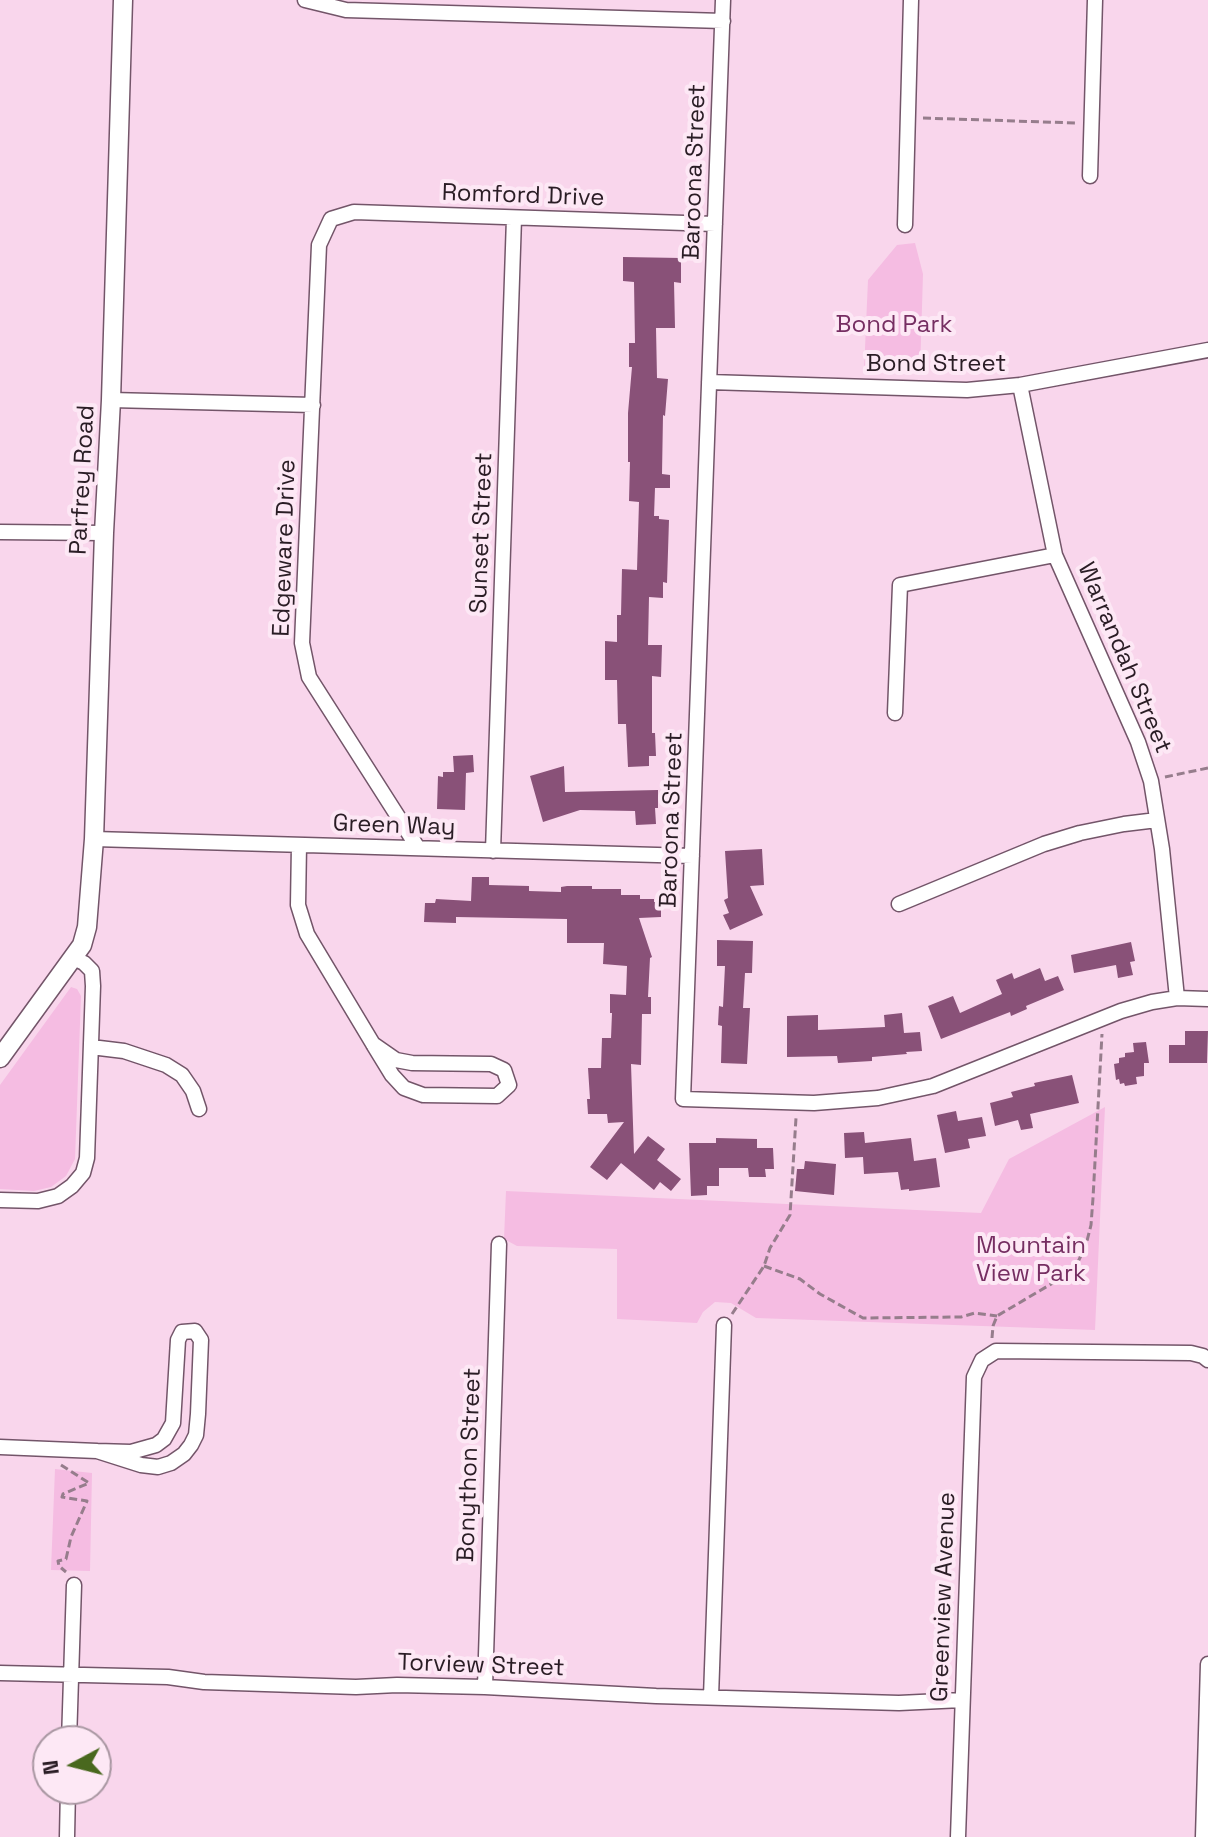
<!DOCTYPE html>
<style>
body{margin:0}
#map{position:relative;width:1208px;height:1837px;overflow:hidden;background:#f9d6ec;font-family:"Space Grotesk",sans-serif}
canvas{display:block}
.north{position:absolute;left:32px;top:1725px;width:80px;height:80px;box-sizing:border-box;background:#fde8f5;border:2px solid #a997a2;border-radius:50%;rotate:263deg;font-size:22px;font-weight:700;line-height:32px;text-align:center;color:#2a1d25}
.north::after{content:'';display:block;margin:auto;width:28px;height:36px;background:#49681e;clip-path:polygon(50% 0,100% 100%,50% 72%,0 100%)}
</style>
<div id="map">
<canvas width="1208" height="1837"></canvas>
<div class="north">N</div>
</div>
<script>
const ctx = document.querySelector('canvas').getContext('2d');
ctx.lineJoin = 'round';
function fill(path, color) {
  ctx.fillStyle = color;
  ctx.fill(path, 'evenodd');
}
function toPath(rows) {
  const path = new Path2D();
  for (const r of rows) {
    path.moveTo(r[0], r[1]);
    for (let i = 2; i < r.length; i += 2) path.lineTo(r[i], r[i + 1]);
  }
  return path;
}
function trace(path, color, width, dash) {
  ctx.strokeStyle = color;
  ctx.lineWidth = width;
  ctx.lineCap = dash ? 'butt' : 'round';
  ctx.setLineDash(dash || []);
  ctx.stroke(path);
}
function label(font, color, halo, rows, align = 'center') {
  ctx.font = font + ' "Space Grotesk",sans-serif';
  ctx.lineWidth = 8;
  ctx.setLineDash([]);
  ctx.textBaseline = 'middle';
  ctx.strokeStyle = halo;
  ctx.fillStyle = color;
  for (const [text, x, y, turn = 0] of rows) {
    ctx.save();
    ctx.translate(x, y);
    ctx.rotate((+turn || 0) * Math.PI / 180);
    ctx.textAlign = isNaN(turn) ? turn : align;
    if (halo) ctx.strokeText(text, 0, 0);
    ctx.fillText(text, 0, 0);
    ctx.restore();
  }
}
fill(toPath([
 [915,243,923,274,920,372,864,371,868,280,897,245],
 [71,987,77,989,81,996,75,1159,66,1176,51,1187,34,1191,0,1189,0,1085],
 [1105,1107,1095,1330,756,1318,731,1303,715,1302,703,1312,697,1323,617,1319,617,1249,517,1246,504,1239,506,1191,981,1213,1009,1159],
 [55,1469,92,1473,90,1571,51,1570]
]), '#f5bce2');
fill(toPath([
 [623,257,681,258,681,283,674,282,675,328,656,328,657,378,668,379,665,416,663,415,662,474,670,475,670,488,655,488,654,516,659,516,659,519,669,520,667,583,663,582,663,598,649,597,648,645,662,645,661,677,652,676,652,733,655,733,656,756,649,756,649,766,628,767,626,724,618,724,617,680,605,680,605,641,617,642,617,615,621,615,622,569,637,570,639,502,629,501,630,462,628,462,628,413,632,367,629,367,629,343,635,343,634,282,623,281],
 [473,755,474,772,466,773,465,810,437,809,438,776,443,777,443,772,454,772,453,756],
 [564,766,565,792,658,790,658,808,655,808,656,824,636,825,635,811,580,810,543,822,530,776],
 [762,849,764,885,750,886,763,915,730,930,723,915,729,913,724,900,728,898,725,851],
 [472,877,489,877,489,885,529,886,529,891,561,892,561,887,567,886,592,886,592,889,621,889,621,895,640,895,640,899,654,899,654,902,661,902,661,917,639,918,652,957,650,958,648,997,651,997,651,1014,642,1014,641,1065,631,1064,634,1154,648,1136,665,1149,657,1160,681,1179,671,1191,660,1182,654,1190,621,1163,607,1180,590,1167,624,1122,608,1123,607,1114,588,1114,587,1099,590,1099,588,1068,601,1068,602,1038,611,1038,612,1013,610,1013,610,994,626,995,627,966,603,964,604,943,567,943,567,919,456,917,456,923,424,922,425,903,435,903,436,899,471,901],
 [717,940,753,941,752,973,745,973,743,1008,750,1008,747,1064,721,1063,722,1026,718,1025,719,1006,723,1007,725,966,717,966],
 [1131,942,1135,961,1130,962,1133,975,1118,978,1116,965,1074,973,1071,955],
 [1040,968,1045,981,1058,976,1064,990,1026,1006,1027,1009,1011,1016,1010,1012,941,1039,928,1006,953,996,960,1013,1002,994,996,980,1012,973,1014,979],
 [902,1013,904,1033,920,1032,922,1051,906,1052,907,1054,872,1057,872,1061,838,1063,837,1056,787,1057,787,1016,818,1015,818,1030,885,1027,884,1015],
 [1185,1031,1208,1031,1207,1063,1169,1063,1169,1045,1185,1045],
 [1146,1042,1149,1063,1144,1063,1144,1076,1136,1077,1137,1084,1125,1086,1124,1083,1120,1084,1119,1079,1116,1080,1114,1064,1119,1063,1119,1058,1125,1057,1125,1053,1134,1052,1133,1043],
 [1072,1075,1079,1103,1030,1114,1033,1128,1021,1130,1018,1120,995,1126,990,1103,1013,1097,1011,1092,1035,1086,1034,1083],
 [956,1111,958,1121,982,1117,986,1136,968,1139,970,1148,945,1153,937,1115],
 [864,1132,865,1143,911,1138,914,1161,936,1158,940,1187,909,1191,909,1189,901,1190,898,1172,864,1174,863,1157,845,1158,844,1133],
 [716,1138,757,1139,757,1148,773,1148,774,1169,765,1169,766,1177,749,1177,748,1168,719,1168,719,1186,707,1186,707,1195,691,1196,689,1143,716,1143],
 [805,1161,836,1164,834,1195,795,1191,797,1169,804,1169]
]), '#895178');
const minor = toPath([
 [305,0,346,10,723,21],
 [723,0,683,1099,814,1103,878,1098,933,1086,1121,1011,1152,1002,1177,998,1208,999],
 [1090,176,1095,0],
 [905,225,911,0],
 [709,382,967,390,1020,385,1208,350],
 [1020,385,1055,555,1138,742,1151,781,1162,849,1177,998],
 [111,400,313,405],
 [0,532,104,533],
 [895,713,900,585,1055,555],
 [94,839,692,856],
 [299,845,298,905,307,934,373,1044],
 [418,848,309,677,302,643,319,245,331,219,354,212,715,224],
 [493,851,514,218],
 [899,904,1044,844,1080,833,1124,824,1157,820],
 [373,1044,396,1060,412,1063,491,1064,504,1070,509,1085,497,1096,423,1095,404,1088,392,1075,373,1044],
 [91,1047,124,1051,166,1065,182,1075,193,1091,199,1109],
 [0,1200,38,1201,58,1196,72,1186,83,1173,87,1158,93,986,92,971,84,963,73,958],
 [195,1331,201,1340,198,1414,196,1435,191,1445,184,1454,171,1463,158,1467,141,1465,97,1451,131,1452,156,1445,164,1439,173,1423,178,1340,182,1332,195,1331],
 [0,1447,97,1451],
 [0,1673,168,1677,204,1682,356,1687,397,1685,485,1687,656,1696,899,1703,962,1700],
 [485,1687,499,1244],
 [711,1697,724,1325],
 [69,1741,74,1585],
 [67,1837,68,1789],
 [958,1837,974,1377,982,1360,996,1351,1191,1353,1203,1356,1208,1360],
 [1203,1837,1208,1664]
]);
const secondary = toPath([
 [0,1058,82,945,87,927,94,839,104,533,111,400,123,0]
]);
trace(minor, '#735569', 17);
trace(secondary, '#735569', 21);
trace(toPath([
 [923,118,1076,123],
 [1165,777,1208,768],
 [764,1266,800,1279,820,1294,863,1318,961,1317,975,1313,997,1316],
 [732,1314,764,1266,770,1248,790,1215,796,1118],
 [992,1338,993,1326,997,1316,1063,1277,1077,1264,1086,1245,1091,1225,1093,1198,1102,1034],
 [61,1465,89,1483,63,1494,62,1497,87,1501,71,1537,66,1559,58,1561,59,1566,66,1572]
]), '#967d8c', 3, [8, 4]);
trace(minor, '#fff', 14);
trace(secondary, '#fff', 18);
label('24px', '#2a1d25', '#fde8f5', [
 ["Baroona Street",695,172,-88],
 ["Romford Drive",523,196,2],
 ["Bond Street",936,364],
 ["Parfrey Road",83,480,-87],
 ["Sunset Street",482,533,-88],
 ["Edgeware Drive",285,548,-88],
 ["Warrandah Street",1124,658,67],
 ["Baroona Street",672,820,-88],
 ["Green Way",394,826,2],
 ["Bonython Street",470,1465,-88],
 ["Greenview Avenue",944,1597,-88],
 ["Torview Street",481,1666,2]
]);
label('24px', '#762e62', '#fde8f5', [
 ["Bond Park",894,325],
 ["Mountain",1031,1246],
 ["View Park",1031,1274]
]);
</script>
